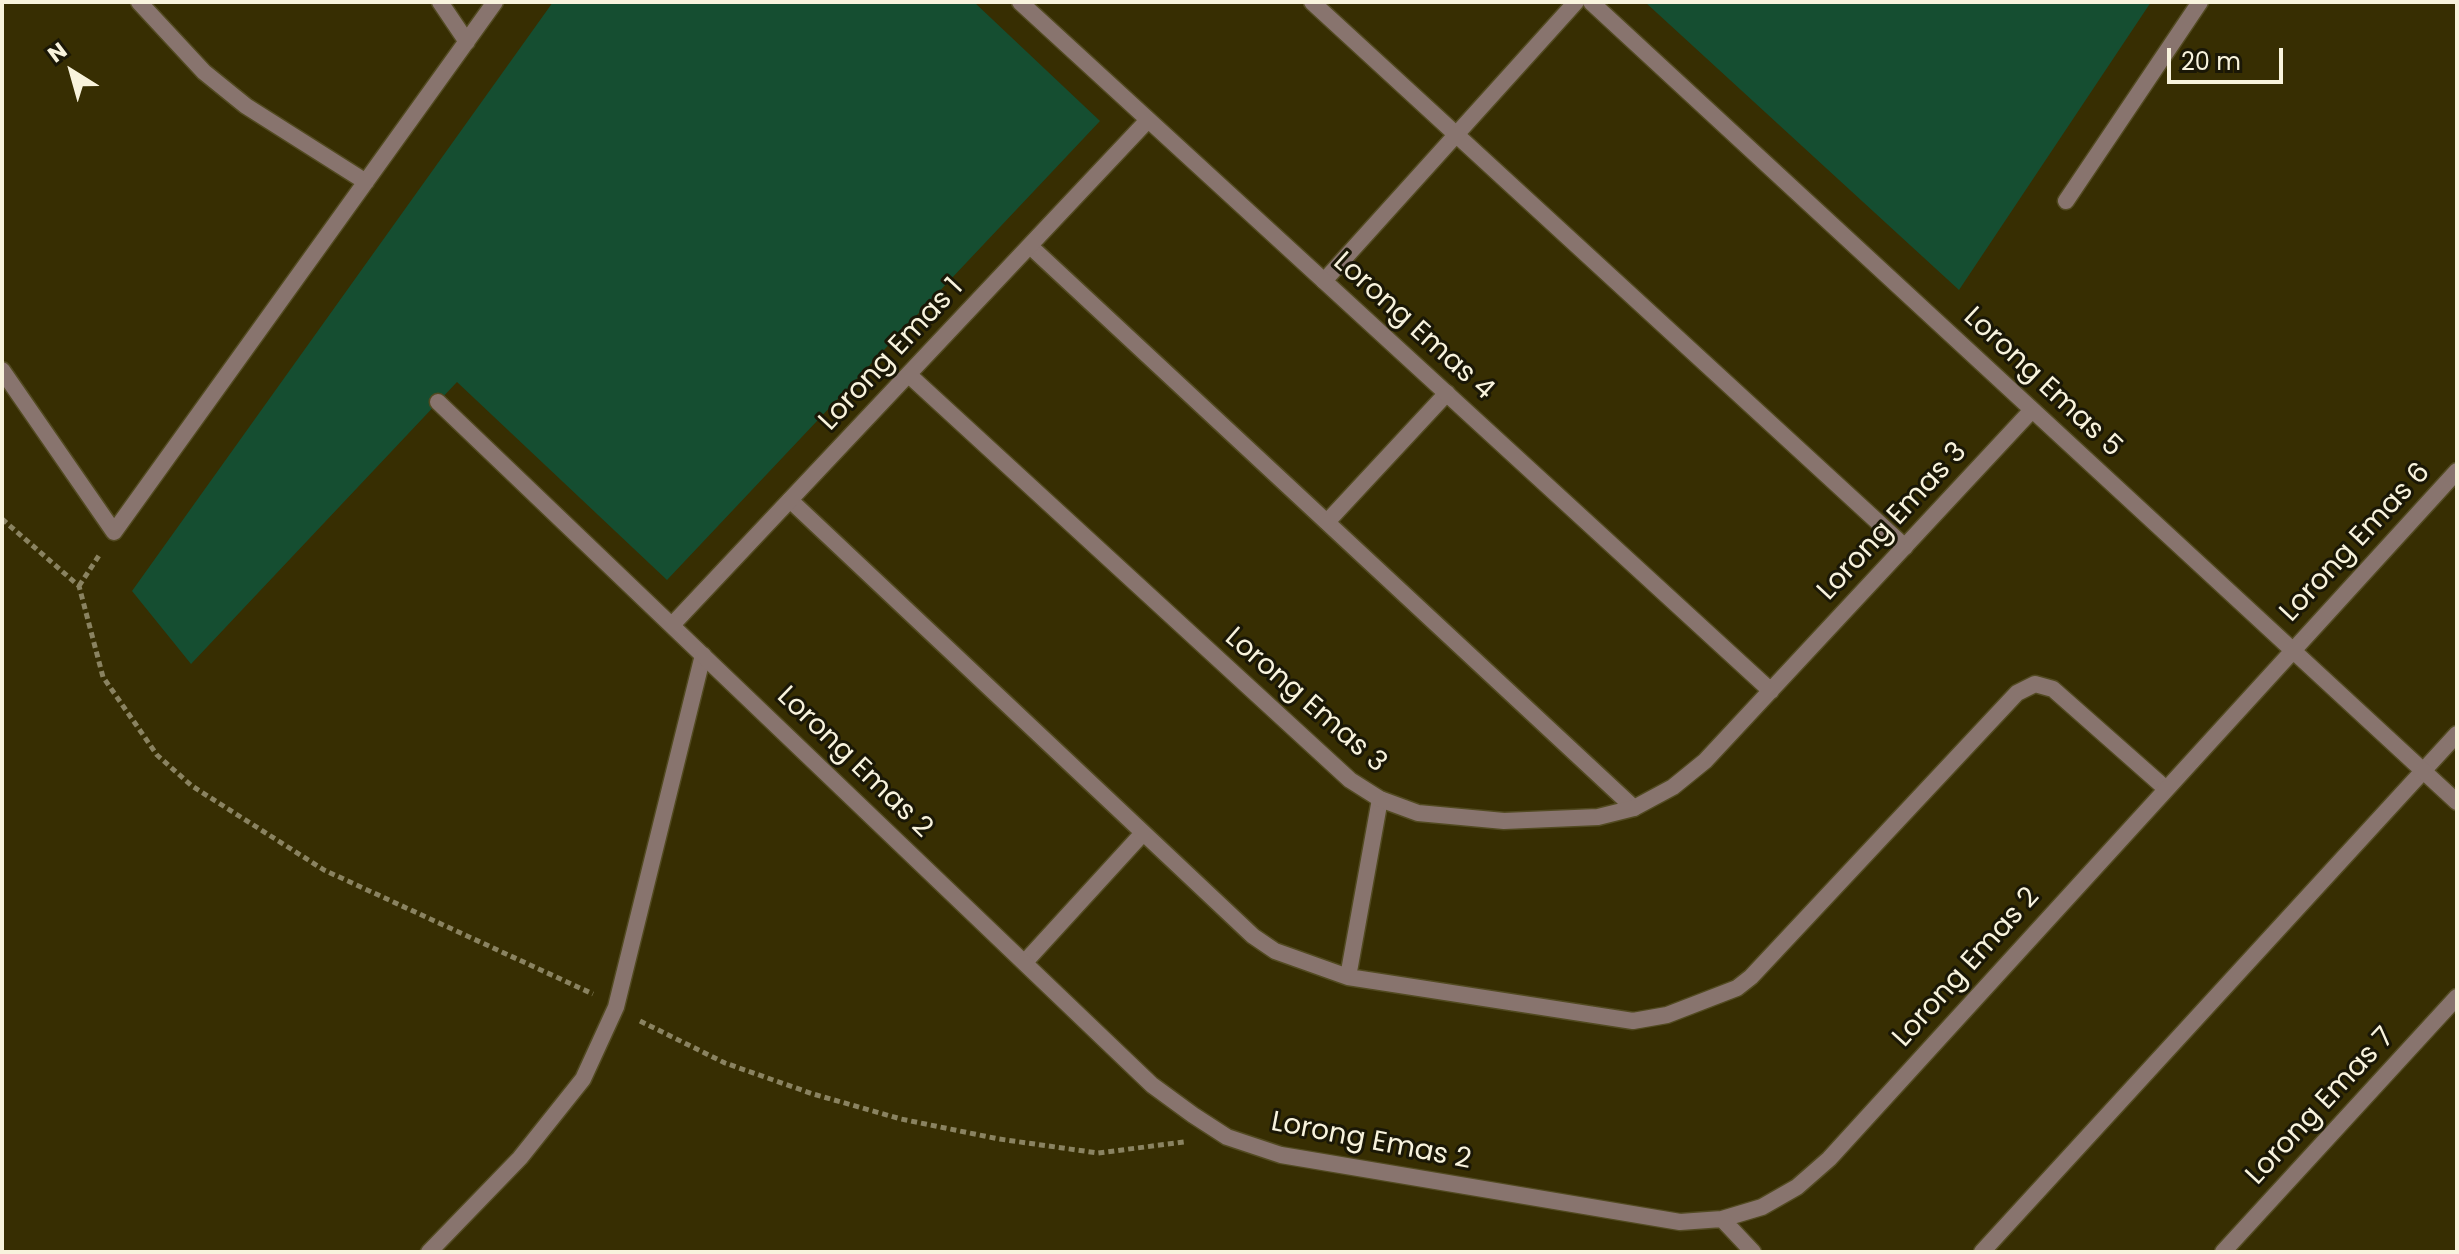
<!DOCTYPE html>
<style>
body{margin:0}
#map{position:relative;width:2459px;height:1254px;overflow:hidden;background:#372e02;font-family:Poppins,sans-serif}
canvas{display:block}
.frame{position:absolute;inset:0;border:4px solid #f8f3dd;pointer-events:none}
.north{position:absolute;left:32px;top:32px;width:80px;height:80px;-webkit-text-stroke:6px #1a1706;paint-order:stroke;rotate:323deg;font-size:22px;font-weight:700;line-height:32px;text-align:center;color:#f8f3dd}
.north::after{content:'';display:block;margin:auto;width:28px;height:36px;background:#f8f3dd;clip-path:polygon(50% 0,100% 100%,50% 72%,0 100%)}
.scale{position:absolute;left:2167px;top:48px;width:116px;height:36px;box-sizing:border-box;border:4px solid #f8f3dd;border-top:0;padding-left:10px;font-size:24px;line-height:28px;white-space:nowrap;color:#f8f3dd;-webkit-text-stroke:6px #1a1706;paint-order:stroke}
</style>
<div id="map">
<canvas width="2459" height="1254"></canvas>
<div class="frame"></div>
<div class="north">N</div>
<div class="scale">20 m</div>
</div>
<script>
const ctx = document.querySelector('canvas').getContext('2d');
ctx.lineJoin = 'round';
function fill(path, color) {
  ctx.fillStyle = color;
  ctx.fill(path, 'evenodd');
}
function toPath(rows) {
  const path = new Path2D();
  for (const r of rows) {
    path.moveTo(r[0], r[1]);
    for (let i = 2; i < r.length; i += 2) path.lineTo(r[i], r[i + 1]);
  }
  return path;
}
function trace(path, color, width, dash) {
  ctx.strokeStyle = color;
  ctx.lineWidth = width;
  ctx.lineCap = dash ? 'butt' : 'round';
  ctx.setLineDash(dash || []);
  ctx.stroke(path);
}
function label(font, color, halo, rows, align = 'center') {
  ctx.font = font + ' Poppins,sans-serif';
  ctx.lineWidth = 6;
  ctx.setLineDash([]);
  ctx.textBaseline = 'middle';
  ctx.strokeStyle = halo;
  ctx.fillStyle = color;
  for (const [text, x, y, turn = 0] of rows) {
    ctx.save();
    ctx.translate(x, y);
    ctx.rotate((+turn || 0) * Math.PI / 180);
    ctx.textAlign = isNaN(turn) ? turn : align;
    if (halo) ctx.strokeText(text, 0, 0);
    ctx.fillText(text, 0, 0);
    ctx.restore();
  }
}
fill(toPath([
 [553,2,974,2,1100,121,667,580,457,382,191,664,132,591],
 [1645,2,2151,2,1959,290]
]), '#154e31');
const lane = toPath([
 [1312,2,1905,547],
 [1030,246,1634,808],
 [1324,281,1576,2],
 [790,500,1253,936,1275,951,1348,977,1633,1021,1667,1015,1737,988,1751,977,2017,693,2035,684,2053,689,2165,788],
 [1327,522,1447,393],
 [1025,962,1143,833],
 [1348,977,1380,799],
 [429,1252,520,1158,583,1079,616,1007,703,655],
 [1982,1252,2457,734]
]);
const street = toPath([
 [139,2,204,72,246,106,366,182],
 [440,2,467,42],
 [1020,2,1771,691],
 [1591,2,2457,802],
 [2066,201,2200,2],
 [2,370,114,532,495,2],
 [909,375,1350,780,1380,799,1418,813,1504,821,1598,817,1634,808,1673,787,1705,761,2032,410],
 [438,402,1152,1085,1193,1115,1227,1137,1281,1155,1680,1222,1722,1219,1762,1207,1797,1187,1829,1159,2457,471],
 [672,625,1148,120],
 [1722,1219,1753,1252],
 [2223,1252,2457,997]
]);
trace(lane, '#524a21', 19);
trace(street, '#524a21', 19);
trace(toPath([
 [2,519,79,586,103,677,157,755,192,786,324,870,593,994],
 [79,586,100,554],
 [640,1021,725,1063,813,1094,901,1119,999,1139,1098,1153,1184,1142]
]), '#8a8361', 5, [6, 4]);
trace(lane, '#88746e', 16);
trace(street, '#88746e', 16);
label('28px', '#f8f3dd', '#1a1706', [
 ["Lorong Emas 4",1413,327,42],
 ["Lorong Emas 1",892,355,-47],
 ["Lorong Emas 5",2042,383,43],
 ["Lorong Emas 3",1893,522,-47],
 ["Lorong Emas 6",2356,543,-47],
 ["Lorong Emas 3",1305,701,41],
 ["Lorong Emas 2",854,763,44],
 ["Lorong Emas 2",1967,968,-48],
 ["Lorong Emas 7",2321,1107,-47],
 ["Lorong Emas 2",1371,1142,11]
]);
</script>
